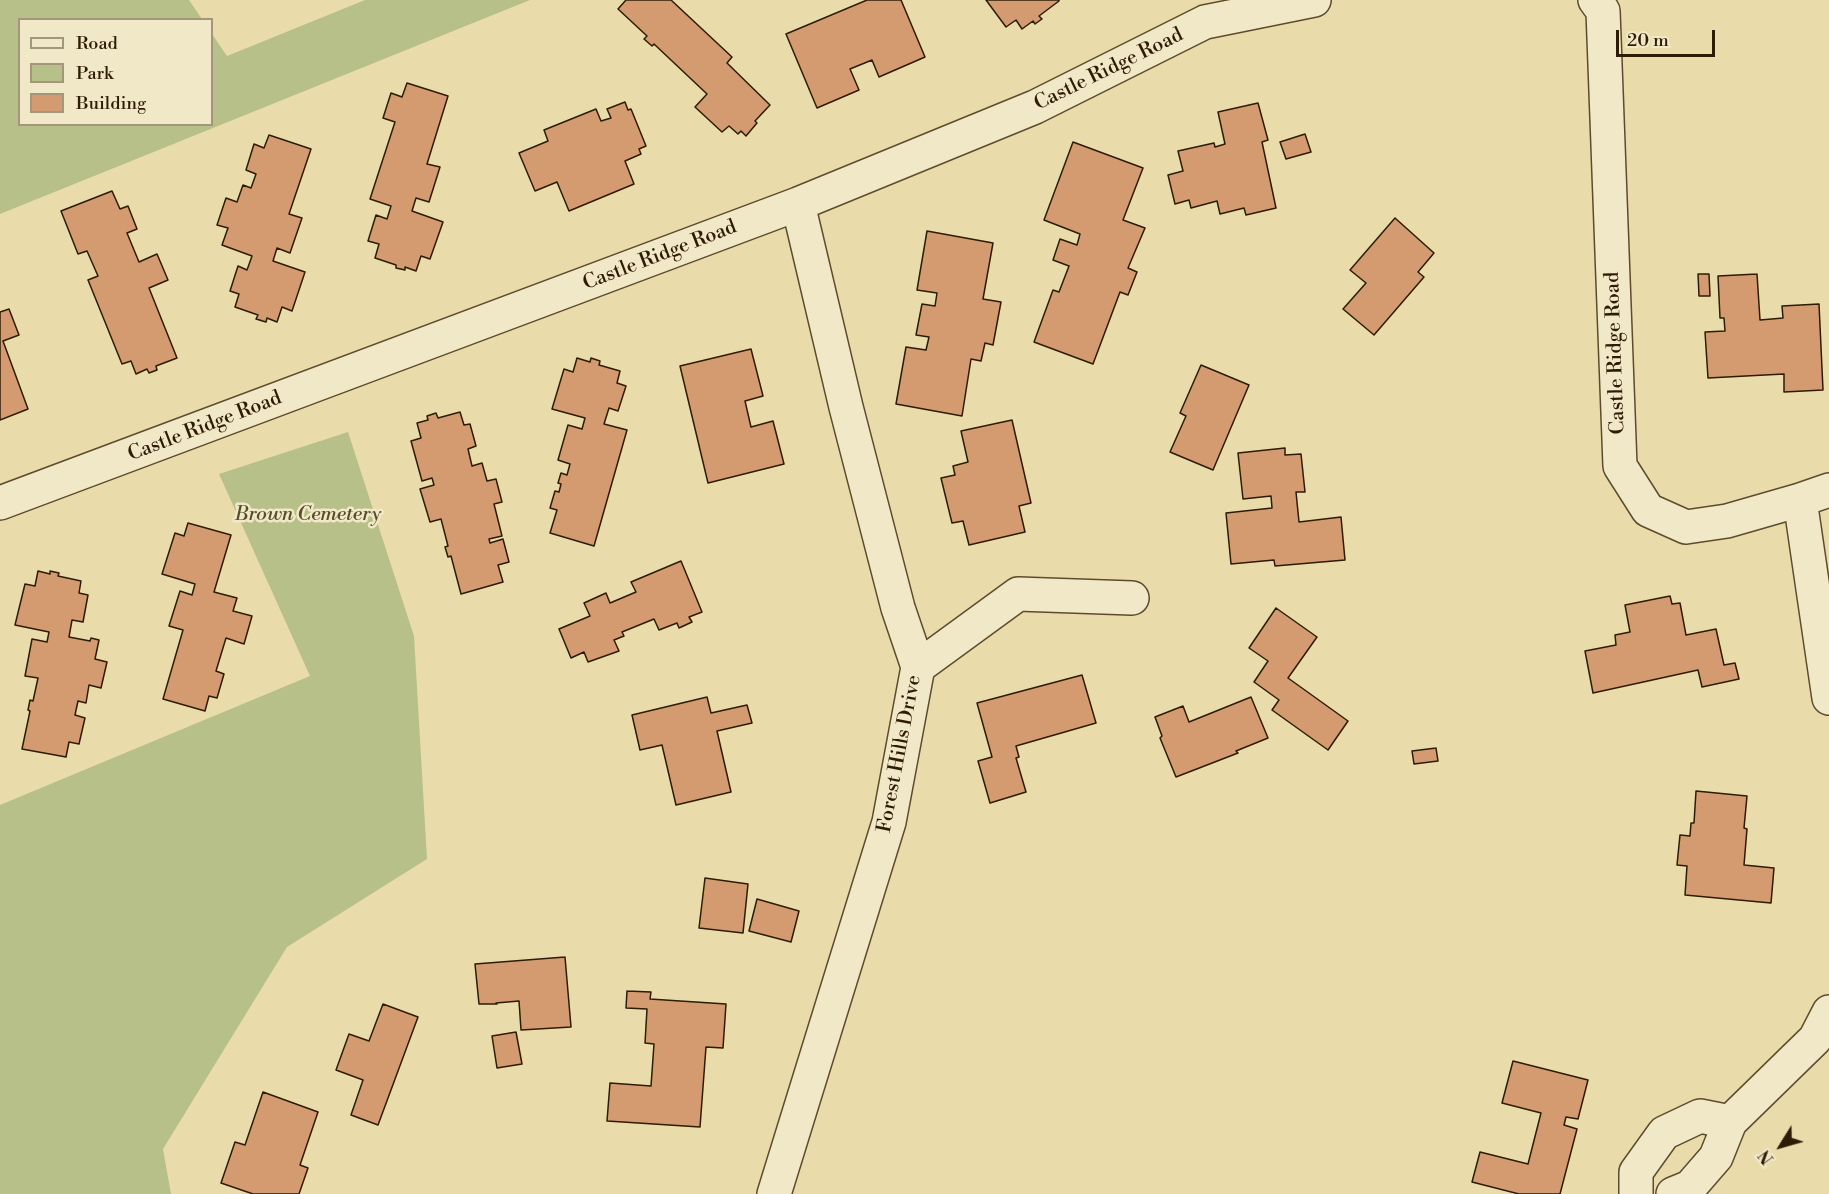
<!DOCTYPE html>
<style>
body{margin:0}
#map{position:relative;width:1829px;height:1194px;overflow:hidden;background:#eadcaa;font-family:"Libre Bodoni",serif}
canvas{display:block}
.legend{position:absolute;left:18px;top:18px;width:195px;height:108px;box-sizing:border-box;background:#f1e8c8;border:2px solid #a39679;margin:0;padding:8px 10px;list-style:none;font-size:18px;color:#2d1c03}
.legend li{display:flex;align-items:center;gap:12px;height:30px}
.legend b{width:30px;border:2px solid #a39679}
.north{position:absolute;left:1751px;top:1116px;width:60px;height:60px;-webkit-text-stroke:4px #f1e8c8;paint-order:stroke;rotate:233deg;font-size:16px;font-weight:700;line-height:24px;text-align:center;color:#2d1c03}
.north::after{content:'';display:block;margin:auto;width:21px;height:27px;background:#2d1c03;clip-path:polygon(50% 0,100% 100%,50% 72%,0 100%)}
.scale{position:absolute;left:1616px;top:30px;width:99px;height:27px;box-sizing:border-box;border:3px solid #2d1c03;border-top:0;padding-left:8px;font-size:18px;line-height:21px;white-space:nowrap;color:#2d1c03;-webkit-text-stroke:4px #f1e8c8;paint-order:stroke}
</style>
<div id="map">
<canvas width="1829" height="1194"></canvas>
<ul class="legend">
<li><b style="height:8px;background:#f1e8c8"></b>Road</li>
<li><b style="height:16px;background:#b7c088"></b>Park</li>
<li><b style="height:16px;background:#d49b71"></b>Building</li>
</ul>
<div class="north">N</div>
<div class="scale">20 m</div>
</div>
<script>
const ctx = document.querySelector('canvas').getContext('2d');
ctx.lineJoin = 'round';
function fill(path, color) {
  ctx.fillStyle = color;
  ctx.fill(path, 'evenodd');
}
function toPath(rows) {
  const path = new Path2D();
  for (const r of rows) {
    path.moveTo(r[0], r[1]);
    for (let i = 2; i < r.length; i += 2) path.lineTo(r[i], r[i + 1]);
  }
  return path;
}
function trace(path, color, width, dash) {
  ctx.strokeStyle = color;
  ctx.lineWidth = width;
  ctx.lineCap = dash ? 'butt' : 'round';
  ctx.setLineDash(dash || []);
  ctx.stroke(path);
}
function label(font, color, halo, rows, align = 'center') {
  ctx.font = font + ' "Libre Bodoni",serif';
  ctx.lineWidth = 5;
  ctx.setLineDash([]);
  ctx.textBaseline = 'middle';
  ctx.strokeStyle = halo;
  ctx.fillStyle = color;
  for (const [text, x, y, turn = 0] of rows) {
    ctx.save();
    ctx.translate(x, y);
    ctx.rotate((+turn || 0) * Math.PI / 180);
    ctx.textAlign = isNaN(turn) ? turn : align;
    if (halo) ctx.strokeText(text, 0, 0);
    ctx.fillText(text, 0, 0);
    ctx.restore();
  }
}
fill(toPath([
 [0,0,189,0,202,19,20,20,20,124,212,124,212,34,227,56,365,0,530,0,0,214],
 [348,432,414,636,427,859,287,947,163,1149,171,1194,0,1194,0,805,310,676,219,474]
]), '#b7c088');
const building = toPath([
 [626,0,671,0,732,57,727,63,770,105,755,121,757,123,746,136,741,131,738,134,729,126,722,132,695,107,707,94,654,44,652,46,644,39,647,36,618,9,626,0],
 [867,0,901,0,925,57,879,77,872,60,850,69,859,90,817,108,786,34,867,0],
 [986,0,1059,0,1059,1,1039,16,1042,19,1035,24,1033,21,1022,29,1016,20,1006,27,986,0],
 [407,83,448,96,427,164,440,167,429,202,416,198,412,211,443,222,430,259,421,256,416,271,405,267,405,270,396,268,396,265,375,258,379,244,368,241,376,215,387,219,391,206,370,199,395,122,383,118,391,93,402,97,407,83],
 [625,102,628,110,631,109,646,146,639,149,641,154,625,161,634,184,569,211,557,182,535,191,519,153,548,141,544,130,596,109,601,121,611,118,607,109,625,102],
 [1258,103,1268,140,1262,142,1276,208,1246,215,1244,208,1220,214,1217,201,1191,208,1189,200,1175,204,1168,175,1183,171,1178,151,1214,143,1215,147,1225,144,1218,112,1258,103],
 [1305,134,1311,152,1286,159,1280,142,1305,134],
 [269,135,311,149,289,214,302,218,290,253,277,248,273,261,305,272,292,311,282,307,277,322,267,318,266,322,256,319,258,315,235,307,239,294,230,291,238,266,247,270,252,256,222,245,228,228,217,225,226,198,237,202,243,185,251,188,256,174,246,170,254,144,264,148,269,135],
 [1073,142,1143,168,1123,220,1145,228,1128,268,1137,272,1128,295,1120,292,1093,364,1034,342,1053,290,1059,292,1069,266,1053,260,1060,239,1077,245,1080,234,1044,220,1073,142],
 [112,191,120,209,128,206,137,229,127,233,139,262,157,254,168,280,149,288,177,358,156,366,157,370,149,373,147,369,136,374,131,361,122,364,88,280,98,276,87,251,78,254,61,211,112,191],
 [1395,218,1434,253,1418,272,1424,277,1374,335,1343,309,1366,283,1350,270,1395,218],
 [927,231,993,243,983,299,1001,302,993,345,985,343,981,361,971,359,962,416,896,404,906,347,926,350,929,337,916,335,922,304,935,306,937,293,917,290,927,231],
 [1698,274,1709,274,1710,296,1699,296,1698,274],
 [1757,274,1760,320,1783,318,1782,306,1819,304,1823,390,1784,392,1784,374,1708,378,1705,332,1725,331,1724,318,1720,318,1718,276,1757,274],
 [9,309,19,335,3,341,28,409,0,420,0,312,9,309],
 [751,349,763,396,745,401,751,427,773,421,784,464,708,483,680,366,751,349],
 [577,358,590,362,591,358,600,361,599,365,620,371,617,383,626,386,618,411,609,408,604,424,627,430,594,546,550,533,557,510,550,508,555,491,559,492,561,484,558,483,561,473,567,475,570,464,558,460,568,425,582,429,585,418,552,409,564,369,573,372,577,358],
 [1201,365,1249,385,1213,470,1170,452,1186,416,1180,413,1201,365],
 [460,412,464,425,470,424,476,446,468,449,472,466,482,463,487,481,496,479,502,502,494,504,502,536,489,539,490,543,503,539,509,562,498,565,503,582,461,594,451,556,448,557,445,547,448,546,441,519,430,522,420,489,434,485,432,478,422,481,411,441,421,438,417,423,428,420,427,416,436,413,438,418,460,412],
 [1012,420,1031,503,1019,506,1025,532,969,545,963,521,952,523,941,478,955,475,953,466,968,462,961,431,1012,420],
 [1285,448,1285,455,1301,454,1305,492,1296,492,1299,522,1341,517,1345,560,1275,566,1274,560,1231,564,1226,513,1272,508,1271,496,1243,499,1238,453,1285,448],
 [188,523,231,535,214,592,237,598,233,611,252,616,244,644,226,638,216,671,224,674,217,698,209,696,205,711,163,699,183,630,169,626,180,591,192,595,195,584,162,574,175,533,184,536,188,523],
 [681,561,702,612,689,617,692,622,679,628,677,623,659,630,654,619,622,632,624,636,614,640,619,651,588,662,584,652,571,658,559,629,590,616,584,603,606,593,610,603,636,592,631,582,681,561],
 [38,571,50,574,50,571,59,573,58,576,81,581,79,593,88,595,83,622,72,620,69,637,90,641,91,638,99,640,95,659,107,662,101,688,89,685,86,703,78,701,75,715,85,718,79,744,69,742,66,757,22,749,30,711,28,710,30,700,33,701,38,678,25,676,32,639,47,642,49,632,15,625,25,584,35,586,38,571],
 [1670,596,1672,604,1680,603,1686,635,1716,629,1724,665,1735,663,1739,679,1702,687,1698,670,1593,693,1585,651,1616,645,1615,635,1630,632,1625,605,1670,596],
 [1276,608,1317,637,1288,678,1348,721,1328,750,1272,710,1279,700,1254,682,1268,661,1249,648,1276,608],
 [1082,675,1096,723,1016,746,1019,757,1016,758,1026,792,990,803,978,761,992,757,977,703,1082,675],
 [707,697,711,713,747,705,752,723,717,731,731,792,676,805,662,745,640,750,632,715,707,697],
 [1251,697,1268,738,1236,751,1238,753,1176,777,1160,738,1162,736,1155,717,1183,706,1189,722,1251,697],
 [1436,748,1438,761,1414,764,1412,751,1436,748],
 [1696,791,1747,796,1744,828,1747,829,1744,865,1774,868,1771,903,1685,895,1687,866,1677,865,1680,835,1690,836,1691,823,1694,823,1696,791],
 [705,878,748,884,743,933,699,928,705,878],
 [757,899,799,911,791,942,749,931,757,899],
 [565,957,571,1027,521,1030,519,1001,496,1003,497,1004,479,1004,475,964,565,957],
 [627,991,651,992,650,999,726,1004,723,1048,706,1047,700,1127,607,1121,610,1083,651,1086,654,1044,645,1043,647,1009,626,1008,627,991],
 [383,1004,418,1017,378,1125,351,1115,363,1080,336,1070,349,1034,369,1041,383,1004],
 [516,1032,522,1064,497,1068,492,1036,516,1032],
 [1513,1061,1588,1080,1578,1119,1566,1117,1564,1125,1577,1129,1560,1194,1519,1194,1472,1182,1480,1152,1528,1164,1541,1113,1502,1103,1513,1061],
 [263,1092,318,1112,300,1165,308,1168,299,1194,253,1194,221,1183,235,1142,245,1145,263,1092]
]);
fill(building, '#d49b71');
trace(building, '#2d1c03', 1.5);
const street = toPath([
 [1595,0,1603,11,1620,466,1648,510,1686,527,1727,521,1800,500,1829,490],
 [1800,500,1829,698],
 [0,503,798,204,1035,107,1205,22,1314,0],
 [918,667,1018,594,1132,598],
 [774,1194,889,822,918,667,898,608,846,407,798,204],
 [1636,1194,1636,1172,1664,1133,1700,1116,1730,1122],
 [1673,1194,1690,1187,1716,1157,1730,1122,1815,1039,1829,1012]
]);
trace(street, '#5c4c2d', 36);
trace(street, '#f1e8c8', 33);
label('20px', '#2d1c03', '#f1e8c8', [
 ["Castle Ridge Road",1109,70,-26],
 ["Castle Ridge Road",660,256,-21],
 ["Castle Ridge Road",1616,353,-92],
 ["Castle Ridge Road",205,427,-21],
 ["Forest Hills Drive",900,754,-79]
]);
label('italic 20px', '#564d2b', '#f1e8c8', [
 ["Brown Cemetery",308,515]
]);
</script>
